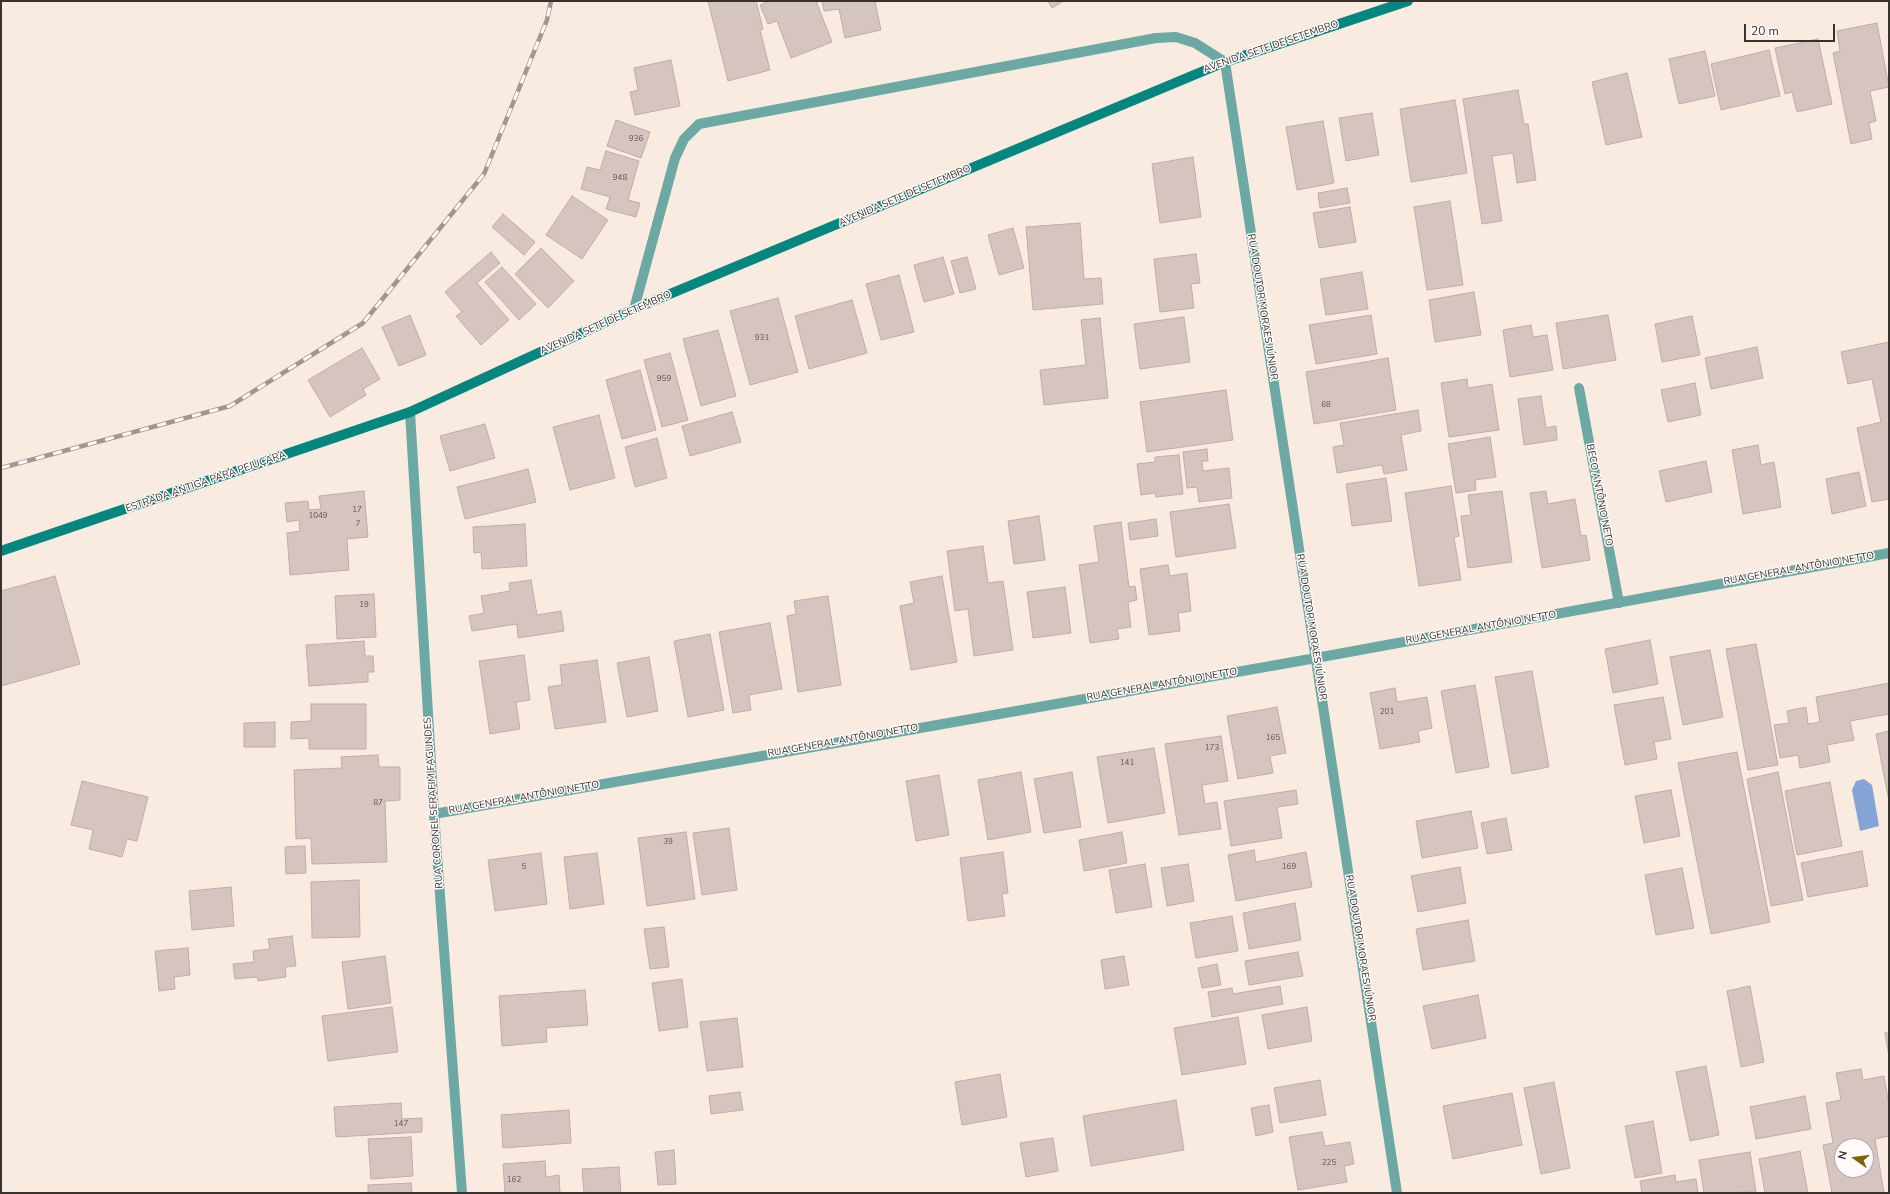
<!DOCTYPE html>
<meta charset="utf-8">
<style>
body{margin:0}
#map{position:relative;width:1890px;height:1194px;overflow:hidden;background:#faebe1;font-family:"Nunito Sans",sans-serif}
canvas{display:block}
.frame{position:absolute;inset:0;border:2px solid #38322e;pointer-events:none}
.north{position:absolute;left:1834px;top:1138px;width:40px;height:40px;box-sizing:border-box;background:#fefaf9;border:1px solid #afaaa8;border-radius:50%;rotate:284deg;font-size:11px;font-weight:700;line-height:16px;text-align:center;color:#38322e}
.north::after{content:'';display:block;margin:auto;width:14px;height:18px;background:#786800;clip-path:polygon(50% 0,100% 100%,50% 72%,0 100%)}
.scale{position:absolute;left:1744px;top:24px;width:91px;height:18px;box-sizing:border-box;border:2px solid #38322e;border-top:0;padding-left:5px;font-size:12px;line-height:14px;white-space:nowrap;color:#38322e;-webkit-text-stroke:3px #fefaf9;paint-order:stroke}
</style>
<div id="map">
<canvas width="1890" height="1194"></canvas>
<div class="frame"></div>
<div class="north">N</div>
<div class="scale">20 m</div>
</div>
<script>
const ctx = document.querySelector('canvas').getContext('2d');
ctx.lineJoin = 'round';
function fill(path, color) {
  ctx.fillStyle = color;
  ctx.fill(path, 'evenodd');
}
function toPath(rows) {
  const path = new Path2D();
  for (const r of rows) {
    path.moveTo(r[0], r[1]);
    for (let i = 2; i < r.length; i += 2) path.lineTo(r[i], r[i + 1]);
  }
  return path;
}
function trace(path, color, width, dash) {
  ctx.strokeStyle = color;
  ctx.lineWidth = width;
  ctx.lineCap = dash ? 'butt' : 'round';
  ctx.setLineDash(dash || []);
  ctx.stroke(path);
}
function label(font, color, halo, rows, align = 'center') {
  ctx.font = font + ' "Nunito Sans",sans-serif';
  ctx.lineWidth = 3;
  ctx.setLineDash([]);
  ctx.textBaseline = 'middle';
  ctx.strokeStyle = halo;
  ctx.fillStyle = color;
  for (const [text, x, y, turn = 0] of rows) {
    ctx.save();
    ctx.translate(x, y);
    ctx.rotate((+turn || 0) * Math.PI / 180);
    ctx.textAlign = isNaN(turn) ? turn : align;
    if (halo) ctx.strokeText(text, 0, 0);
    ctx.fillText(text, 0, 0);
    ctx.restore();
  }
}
fill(toPath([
 [1864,779,1872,785,1879,826,1860,831,1852,790,1856,781]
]), '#83a4d5');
const building = toPath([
 [708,1,756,1,763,29,760,30,770,70,728,81,708,1],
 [769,1,816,1,832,42,791,58,777,21,768,24,760,5,769,1],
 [822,1,875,1,881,30,845,38,839,9,824,11,822,1],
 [1048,1,1064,1,1052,8,1048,1],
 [1877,23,1889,87,1870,91,1876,121,1869,123,1872,139,1851,144,1833,53,1840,51,1837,31,1877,23],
 [1818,39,1832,104,1797,112,1792,92,1785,94,1775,48,1818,39],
 [1769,50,1780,96,1721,110,1711,64,1769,50],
 [1705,51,1715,96,1679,104,1669,59,1705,51],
 [671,60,680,106,635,115,630,92,638,90,634,68,671,60],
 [1627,73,1642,137,1606,145,1592,82,1627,73],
 [1518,90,1524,124,1528,124,1536,180,1517,183,1513,153,1492,156,1502,221,1482,224,1463,99,1518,90],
 [1455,100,1467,173,1411,182,1400,109,1455,100],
 [1372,113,1379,155,1346,161,1339,118,1372,113],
 [616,120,650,132,641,158,607,146,616,120],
 [1323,121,1334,183,1297,190,1286,127,1323,121],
 [606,151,639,161,628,200,640,203,636,217,606,209,610,197,581,189,587,167,600,170,606,151],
 [1193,157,1201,217,1160,223,1152,164,1193,157],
 [1347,188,1350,203,1320,208,1318,193,1347,188],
 [572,196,608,220,582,259,546,235,572,196],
 [1450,201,1463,285,1427,290,1414,207,1450,201],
 [1350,207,1356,242,1319,248,1313,213,1350,207],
 [503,214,535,242,524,255,492,227,503,214],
 [1080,223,1084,279,1101,278,1103,304,1033,310,1026,227,1080,223],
 [1013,228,1024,268,999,275,988,235,1013,228],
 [541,248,574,281,548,308,515,274,541,248],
 [491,252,500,263,477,283,509,320,481,345,456,316,462,312,445,292,491,252],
 [1196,254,1200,283,1191,284,1194,308,1160,312,1154,259,1196,254],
 [943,257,954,294,924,302,914,265,943,257],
 [967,257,976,289,960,293,951,261,967,257],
 [502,267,536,304,519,320,485,282,502,267],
 [1362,272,1368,309,1326,315,1320,279,1362,272],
 [899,275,914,332,881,340,866,284,899,275],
 [1474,292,1481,335,1435,342,1429,300,1474,292],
 [778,298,798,372,750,385,730,311,778,298],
 [852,300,867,353,809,369,795,316,852,300],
 [410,315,426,355,399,366,382,327,410,315],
 [1371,315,1377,354,1316,364,1309,325,1371,315],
 [1608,315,1616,360,1563,369,1556,323,1608,315],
 [1692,316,1700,355,1662,362,1655,324,1692,316],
 [1184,317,1190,362,1140,369,1134,324,1184,317],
 [1100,318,1108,398,1044,405,1040,370,1086,365,1081,320,1100,318],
 [1531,325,1533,337,1547,335,1553,370,1510,377,1503,330,1531,325],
 [718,330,736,396,701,406,683,339,718,330],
 [1889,342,1889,499,1872,502,1857,428,1881,422,1872,379,1848,384,1841,352,1889,342],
 [1757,347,1763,378,1711,389,1705,358,1757,347],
 [362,348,380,379,363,389,366,395,330,417,308,380,362,348],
 [670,353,688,420,662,427,644,360,670,353],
 [1388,358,1396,410,1314,424,1306,372,1388,358],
 [640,370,656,430,622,439,606,380,640,370],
 [1467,379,1468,388,1492,384,1499,430,1449,437,1441,383,1467,379],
 [1695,383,1701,415,1668,422,1661,390,1695,383],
 [1226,390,1233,440,1147,452,1140,402,1226,390],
 [1541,396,1546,428,1556,426,1557,440,1524,445,1518,399,1541,396],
 [1418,410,1421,431,1401,435,1407,470,1384,474,1382,465,1337,473,1333,447,1344,445,1340,423,1418,410],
 [732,412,741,442,690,456,682,426,732,412],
 [599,415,615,478,570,490,553,427,599,415],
 [485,424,495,458,450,471,440,436,485,424],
 [1490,437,1496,477,1475,480,1476,490,1456,493,1448,444,1490,437],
 [657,438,667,478,635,487,625,447,657,438],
 [1758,445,1761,465,1774,462,1781,507,1743,514,1732,450,1758,445],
 [1207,449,1208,461,1202,461,1203,471,1229,468,1232,498,1199,502,1197,487,1187,488,1183,452,1207,449],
 [1179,455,1183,494,1156,497,1155,493,1141,495,1137,464,1155,462,1155,457,1179,455],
 [1706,461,1712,492,1666,502,1659,471,1706,461],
 [528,469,536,502,465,519,457,487,528,469],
 [1859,472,1866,506,1832,514,1826,479,1859,472],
 [1386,478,1392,521,1352,526,1346,484,1386,478],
 [1451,486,1459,536,1454,537,1461,580,1419,586,1405,493,1451,486],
 [364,491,368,537,347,539,349,570,290,575,287,533,300,531,299,520,287,522,285,503,308,501,309,510,321,509,319,496,364,491],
 [1502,491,1512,562,1468,568,1461,516,1471,515,1468,495,1502,491],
 [1546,491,1548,504,1575,499,1581,536,1586,535,1590,560,1542,568,1530,493,1546,491],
 [1229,504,1236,548,1176,557,1170,512,1229,504],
 [1039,516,1045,560,1014,564,1008,521,1039,516],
 [1156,519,1158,536,1130,540,1128,523,1156,519],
 [1121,522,1129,587,1135,586,1137,600,1128,602,1131,627,1117,629,1119,639,1090,643,1079,565,1099,562,1094,526,1121,522],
 [525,524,527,566,482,569,481,552,474,553,473,527,525,524],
 [983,546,988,583,1003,581,1013,650,974,656,968,609,955,611,947,551,983,546],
 [1168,565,1170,576,1187,573,1191,611,1178,613,1180,631,1149,635,1140,569,1168,565],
 [55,576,80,664,1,686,1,591,55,576],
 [942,576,957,662,911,670,900,606,914,603,910,582,942,576],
 [531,580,537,615,561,611,564,631,518,638,517,624,472,631,469,616,484,613,481,596,510,591,509,583,531,580],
 [1065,587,1071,633,1033,638,1027,592,1065,587],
 [374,594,376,637,337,639,335,596,374,594],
 [828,596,841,685,798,692,787,616,796,614,794,601,828,596],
 [770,623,782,689,749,695,751,710,733,713,719,632,770,623],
 [710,634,724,710,688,717,674,641,710,634],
 [1650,640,1658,684,1613,693,1605,649,1650,640],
 [364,641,365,656,373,656,374,672,368,672,368,682,309,686,306,645,364,641],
 [1756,644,1778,765,1748,770,1726,649,1756,644],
 [1710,650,1723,717,1683,725,1670,657,1710,650],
 [524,655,530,700,516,702,520,729,490,734,479,661,524,655],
 [649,657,658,711,627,717,617,663,649,657],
 [597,660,606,722,555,729,548,687,562,685,560,665,597,660],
 [1532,671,1549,767,1512,774,1495,677,1532,671],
 [1889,683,1889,714,1850,721,1854,740,1827,745,1830,762,1800,768,1798,755,1780,758,1774,725,1789,723,1787,711,1806,707,1808,724,1820,722,1816,697,1889,683],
 [1475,685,1489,767,1456,773,1441,691,1475,685],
 [1395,688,1397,702,1427,697,1432,728,1418,731,1420,742,1380,749,1370,693,1395,688],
 [1663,697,1671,739,1654,742,1657,759,1625,765,1614,705,1663,697],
 [311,704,366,704,366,749,309,749,309,738,291,739,291,722,311,721,311,704],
 [1277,707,1286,753,1270,756,1273,773,1238,779,1227,716,1277,707],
 [275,722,275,747,244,747,244,723,275,722],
 [1889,731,1889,801,1876,734,1889,731],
 [1221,736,1228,781,1202,785,1205,804,1217,802,1221,829,1179,835,1165,744,1221,736],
 [1154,748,1165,813,1108,823,1097,757,1154,748],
 [1737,752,1770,922,1711,934,1678,763,1737,752],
 [378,755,379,767,400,767,400,800,385,801,387,862,312,864,311,838,296,839,294,770,342,768,341,757,378,755],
 [1021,772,1031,832,988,840,978,780,1021,772],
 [1072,772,1081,827,1044,833,1034,779,1072,772],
 [1778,772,1803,900,1771,906,1747,779,1778,772],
 [939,775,949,835,916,841,906,781,939,775],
 [82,781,148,797,137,841,127,839,122,857,89,849,93,830,71,825,82,781],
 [1830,782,1842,846,1797,855,1785,791,1830,782],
 [1296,790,1298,804,1277,807,1282,838,1231,846,1224,801,1296,790],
 [1671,790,1680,836,1644,843,1635,796,1671,790],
 [1471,811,1478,848,1422,858,1416,821,1471,811],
 [1506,818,1512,850,1487,854,1481,823,1506,818],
 [729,828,737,890,702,895,693,833,729,828],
 [686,832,695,899,647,906,638,838,686,832],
 [1122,832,1127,863,1084,871,1079,840,1122,832],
 [305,846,306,873,286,874,285,847,305,846],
 [1254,850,1256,862,1306,852,1312,887,1236,901,1228,855,1254,850],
 [1862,851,1868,886,1808,897,1801,863,1862,851],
 [1003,852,1008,893,1002,894,1005,916,968,921,960,858,1003,852],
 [541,853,547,904,495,911,488,860,541,853],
 [597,853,604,904,570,909,564,857,597,853],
 [1145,864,1152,907,1116,913,1109,870,1145,864],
 [1188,864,1194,901,1167,906,1161,868,1188,864],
 [1460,867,1466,903,1418,912,1411,876,1460,867],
 [1682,868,1694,928,1656,935,1645,875,1682,868],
 [359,880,360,937,312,938,311,882,359,880],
 [231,887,234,926,192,930,189,891,231,887],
 [1295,903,1301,940,1249,949,1243,913,1295,903],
 [1232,916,1238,951,1196,958,1190,923,1232,916],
 [1468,920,1475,961,1423,970,1416,929,1468,920],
 [664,927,669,967,650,969,644,929,664,927],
 [292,936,296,966,285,967,286,977,258,981,257,977,235,979,233,964,254,962,253,951,270,949,268,939,292,936],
 [188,948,190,975,174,977,175,989,159,991,155,951,188,948],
 [1298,952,1303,976,1249,985,1245,961,1298,952],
 [385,956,391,1003,348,1009,342,962,385,956],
 [1124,956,1129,985,1105,989,1101,960,1124,956],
 [1217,964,1221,985,1202,988,1198,968,1217,964],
 [682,979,688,1027,659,1031,652,983,682,979],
 [1280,986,1283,1004,1212,1017,1208,992,1232,988,1233,994,1280,986],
 [1750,986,1764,1062,1741,1067,1727,991,1750,986],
 [585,990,588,1025,546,1028,547,1042,502,1046,499,996,585,990],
 [1478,995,1486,1038,1432,1049,1423,1006,1478,995],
 [392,1007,398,1052,328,1061,322,1016,392,1007],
 [1307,1007,1312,1041,1268,1049,1262,1015,1307,1007],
 [1238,1017,1246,1064,1182,1075,1174,1028,1238,1017],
 [737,1018,743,1067,707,1071,700,1022,737,1018],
 [1885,1033,1889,1033,1889,1056,1885,1033],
 [1706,1066,1719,1135,1690,1141,1676,1072,1706,1066],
 [1861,1069,1863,1080,1884,1076,1889,1105,1889,1136,1875,1139,1884,1193,1832,1193,1823,1145,1833,1143,1826,1103,1841,1100,1836,1073,1861,1069],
 [1842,1146,1866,1146,1866,1170,1842,1170,1842,1146],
 [1000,1074,1007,1117,962,1125,955,1082,1000,1074],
 [1320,1080,1326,1115,1280,1123,1274,1088,1320,1080],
 [1554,1082,1570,1168,1541,1174,1524,1088,1554,1082],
 [740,1092,743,1110,711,1114,709,1096,740,1092],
 [1512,1093,1522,1145,1453,1159,1443,1106,1512,1093],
 [1805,1096,1811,1129,1756,1139,1750,1107,1805,1096],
 [1176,1100,1184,1150,1091,1166,1083,1116,1176,1100],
 [401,1103,402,1119,422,1118,422,1132,336,1137,334,1107,401,1103],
 [1269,1105,1273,1132,1256,1136,1251,1108,1269,1105],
 [569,1110,571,1143,503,1148,501,1115,569,1110],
 [1653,1121,1662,1173,1635,1178,1625,1126,1653,1121],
 [1322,1132,1325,1146,1350,1142,1354,1164,1344,1166,1347,1182,1298,1190,1289,1137,1322,1132],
 [411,1137,413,1176,371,1179,368,1139,411,1137],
 [1053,1138,1058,1171,1026,1177,1020,1143,1053,1138],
 [674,1150,676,1184,658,1185,655,1152,674,1150],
 [1800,1151,1808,1193,1765,1193,1759,1159,1800,1151],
 [1750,1152,1756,1192,1704,1193,1699,1160,1750,1152],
 [545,1161,546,1177,559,1175,560,1193,505,1193,503,1164,545,1161],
 [619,1167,621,1193,584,1193,582,1169,619,1167],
 [1675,1175,1676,1182,1696,1179,1698,1193,1642,1193,1640,1181,1675,1175],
 [411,1183,412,1193,368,1193,368,1185,411,1183]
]);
fill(building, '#d5c4c0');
trace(building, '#beada9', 1);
trace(toPath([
 [1579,388,1619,603]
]), '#6ca9a4', 10);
trace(toPath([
 [634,309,675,158,684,139,699,124,1156,38,1176,37,1195,43,1225,62,1397,1193],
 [410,412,434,814,462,1193],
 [434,814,1316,658,1889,553]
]), '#6ca9a4', 10);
trace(toPath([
 [1,551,410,412,634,309,1225,62,1408,1]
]), '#058780', 10);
const rail = toPath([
 [1,468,230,406,363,323,484,174,547,20,551,1]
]);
trace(rail, '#a29790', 4.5);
trace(rail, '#fefaf9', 3, [9]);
label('8px', '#5f5652', null, [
 ["936",636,139],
 ["948",620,178],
 ["931",762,338],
 ["959",664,379],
 ["68",1326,405],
 ["17",357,510],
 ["1049",318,516],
 ["7",358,524],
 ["19",364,605],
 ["201",1387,712],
 ["165",1273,738],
 ["173",1212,748],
 ["141",1127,763],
 ["87",378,803],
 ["39",668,842],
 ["5",524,867],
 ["169",1289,867],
 ["147",401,1124],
 ["225",1329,1163],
 ["162",514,1180]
]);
label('10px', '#38322e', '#fefaf9', [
 ["AVENIDA SETE DE SETEMBRO",1271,47,-19],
 ["AVENIDA SETE DE SETEMBRO",905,196,-23],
 ["RUA DOUTOR MORAES JÚNIOR",1262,307,81],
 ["AVENIDA SETE DE SETEMBRO",606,323,-24],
 ["ESTRADA ANTIGA PARA PEJUÇARA",206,482,-19],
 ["BECO ANTÔNIO NETO",1599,495,79],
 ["RUA GENERAL ANTÔNIO NETTO",1799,569,-10],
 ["RUA DOUTOR MORAES JÚNIOR",1311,627,81],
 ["RUA GENERAL ANTÔNIO NETTO",1481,628,-10],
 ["RUA GENERAL ANTÔNIO NETTO",1162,685,-10],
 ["RUA GENERAL ANTÔNIO NETTO",843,741,-10],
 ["RUA GENERAL ANTÔNIO NETTO",524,798,-10],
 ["RUA CORONEL SERAFIM FAGUNDES",434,803,-94],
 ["RUA DOUTOR MORAES JÚNIOR",1360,948,81]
]);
</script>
